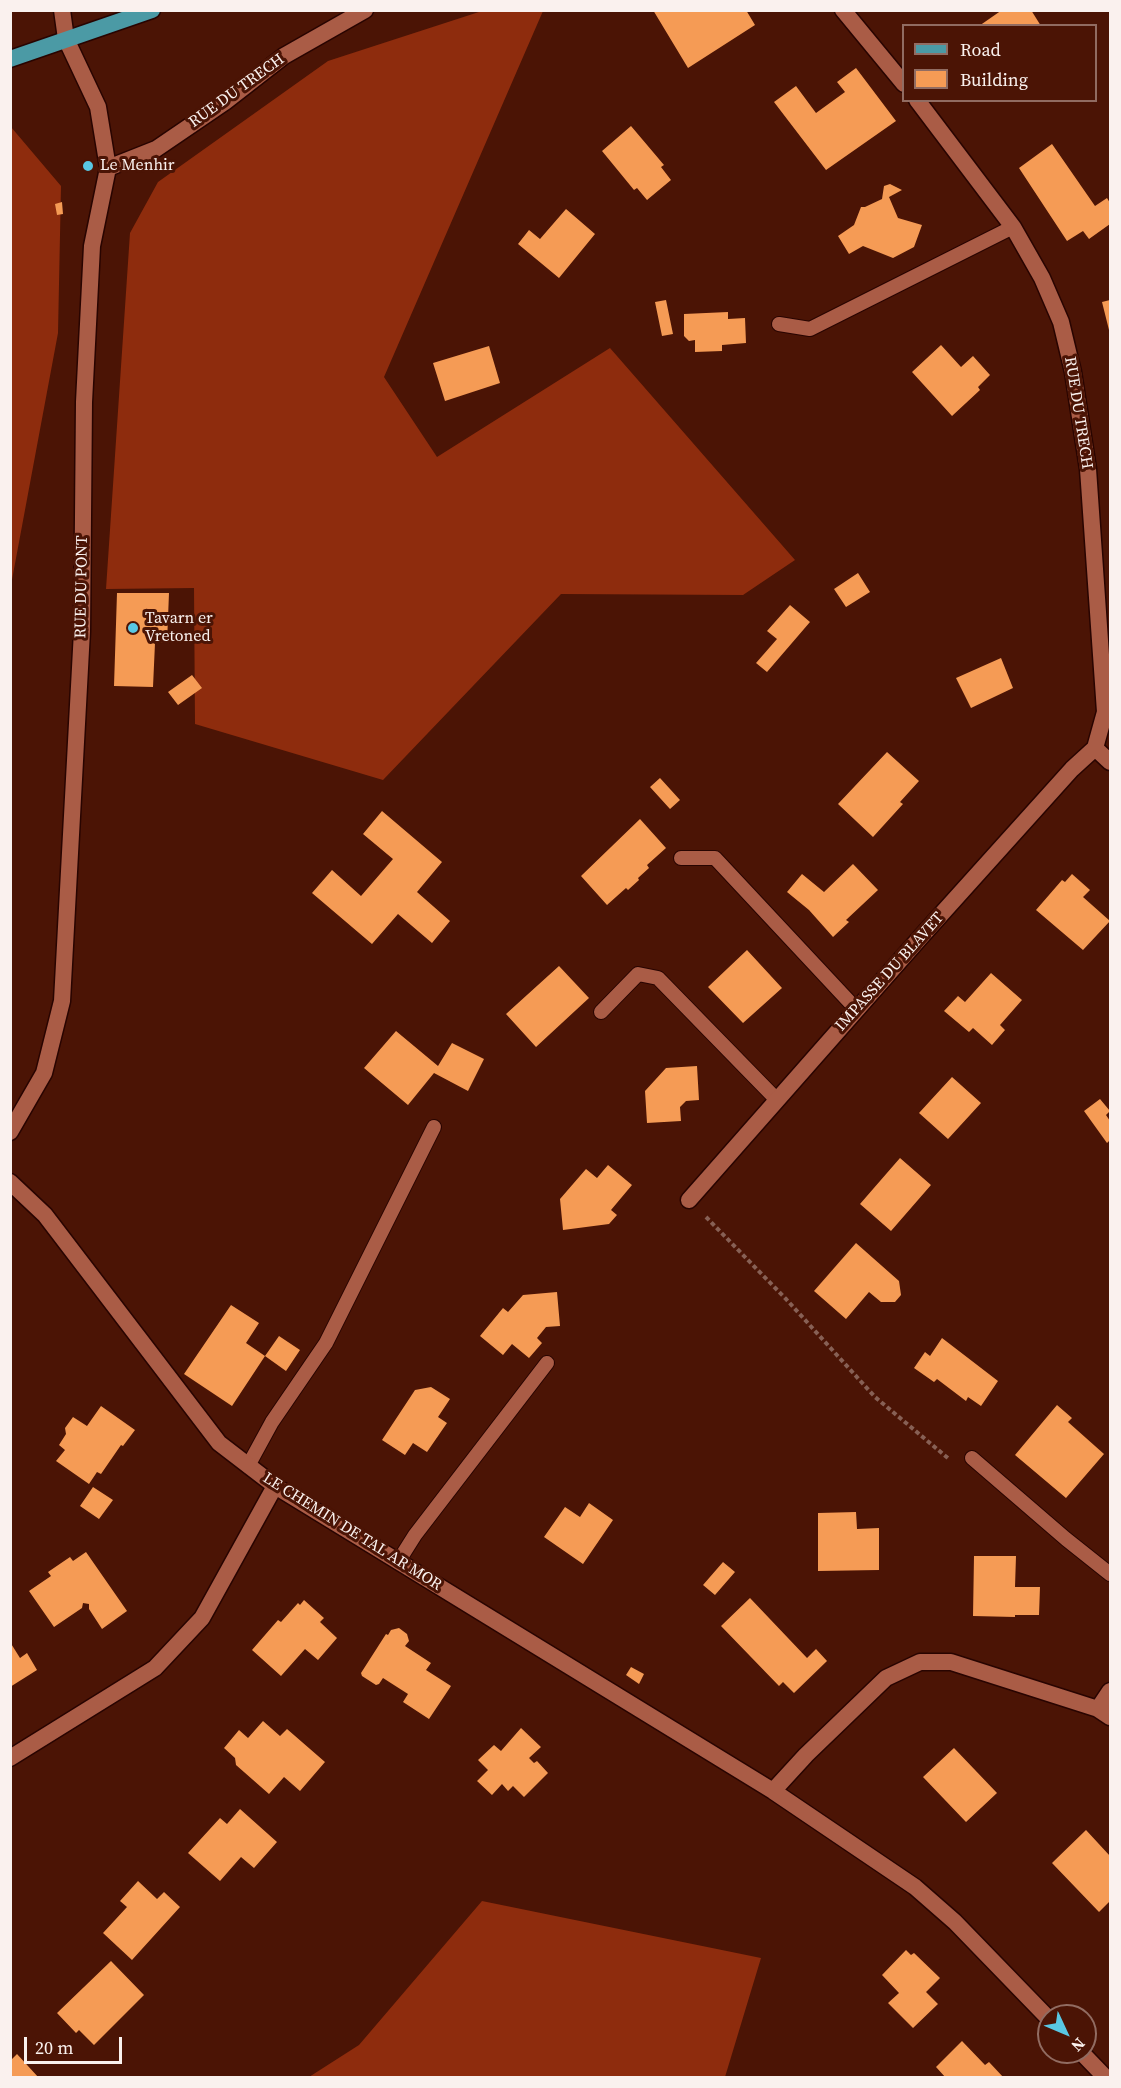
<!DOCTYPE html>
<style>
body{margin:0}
#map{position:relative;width:1121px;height:2088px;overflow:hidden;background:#4b1405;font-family:"Source Serif 4",serif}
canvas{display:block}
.frame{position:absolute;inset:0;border:12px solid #faf1ee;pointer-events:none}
.legend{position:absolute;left:902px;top:24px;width:195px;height:78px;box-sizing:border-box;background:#4b1405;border:2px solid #916c62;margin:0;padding:8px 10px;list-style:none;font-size:18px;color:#faf1ee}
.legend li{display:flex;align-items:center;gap:12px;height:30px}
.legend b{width:30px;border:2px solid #916c62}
.north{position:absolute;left:1037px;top:2004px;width:60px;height:60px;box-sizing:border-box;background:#4b1405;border:2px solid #916c62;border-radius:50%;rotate:134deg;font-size:16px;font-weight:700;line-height:24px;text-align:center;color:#faf1ee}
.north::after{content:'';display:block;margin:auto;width:21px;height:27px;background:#59c8e4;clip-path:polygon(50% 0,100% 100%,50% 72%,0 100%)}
.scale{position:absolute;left:24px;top:2037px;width:98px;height:27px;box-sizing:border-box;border:3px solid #faf1ee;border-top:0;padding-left:8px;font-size:18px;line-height:21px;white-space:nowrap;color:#faf1ee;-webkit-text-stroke:4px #4b1405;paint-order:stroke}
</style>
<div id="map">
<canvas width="1121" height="2088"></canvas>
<div class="frame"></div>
<ul class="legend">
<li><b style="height:8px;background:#4b9aa5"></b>Road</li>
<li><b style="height:16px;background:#f59b55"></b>Building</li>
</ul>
<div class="north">N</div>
<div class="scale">20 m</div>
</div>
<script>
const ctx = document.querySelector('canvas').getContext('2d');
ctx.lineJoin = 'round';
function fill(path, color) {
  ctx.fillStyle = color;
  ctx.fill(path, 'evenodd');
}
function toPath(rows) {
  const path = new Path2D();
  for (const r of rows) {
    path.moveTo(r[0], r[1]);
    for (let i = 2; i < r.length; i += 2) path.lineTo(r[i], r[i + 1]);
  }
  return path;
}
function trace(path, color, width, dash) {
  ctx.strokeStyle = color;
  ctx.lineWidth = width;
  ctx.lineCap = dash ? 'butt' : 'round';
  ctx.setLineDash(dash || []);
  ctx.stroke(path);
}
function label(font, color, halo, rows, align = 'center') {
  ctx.font = font + ' "Source Serif 4",serif';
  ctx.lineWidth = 6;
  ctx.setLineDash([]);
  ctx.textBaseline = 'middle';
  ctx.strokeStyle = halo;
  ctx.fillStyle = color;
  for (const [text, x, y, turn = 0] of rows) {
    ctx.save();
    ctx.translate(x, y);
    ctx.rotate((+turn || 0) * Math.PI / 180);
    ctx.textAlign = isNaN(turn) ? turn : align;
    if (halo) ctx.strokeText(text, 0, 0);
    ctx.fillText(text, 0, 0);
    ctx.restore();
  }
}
fill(toPath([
 [482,11,543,11,384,377,437,457,610,348,795,560,743,595,561,594,383,780,195,724,194,588,106,589,130,233,158,182,328,61],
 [11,127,61,186,58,333,11,585],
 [482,1901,761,1958,725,2077,309,2077,359,2045]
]), '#8e2c0d');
fill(toPath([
 [653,10,746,10,755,25,688,68],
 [1002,10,1031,10,1041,26,979,26],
 [856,68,896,121,826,170,774,102,796,86,816,113,845,92,837,82],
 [631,126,664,165,661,167,671,180,647,200,637,188,634,190,602,151],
 [1052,144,1095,206,1107,198,1110,203,1110,224,1089,239,1083,231,1067,241,1019,168],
 [890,184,902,190,889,197,898,218,922,225,914,247,893,258,863,246,849,254,838,236,854,225,861,207,865,207,882,199,884,186],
 [62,202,63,214,57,215,55,204],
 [566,209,595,234,559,278,518,244,529,230,540,239],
 [666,300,673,334,662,336,655,302],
 [1110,300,1110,334,1102,302],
 [728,312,728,319,745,318,746,343,722,345,722,351,695,352,695,340,689,341,684,336,684,314],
 [941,345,961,367,973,356,990,375,978,387,980,390,952,416,912,372],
 [489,346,500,383,445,401,433,363],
 [858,573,870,592,846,607,834,589],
 [117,593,169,593,167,643,155,643,153,687,114,686],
 [790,605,810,622,767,672,756,663,777,639,767,631],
 [1001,658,1013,688,971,708,956,678],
 [192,675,202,688,178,705,168,692],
 [887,752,919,781,900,802,903,804,873,837,838,804],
 [660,778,680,800,670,809,650,787],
 [382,811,442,862,417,892,450,921,432,943,398,914,372,944,312,893,332,870,361,896,393,859,363,834],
 [640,819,666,848,647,865,649,868,638,878,639,880,628,890,626,888,607,905,581,876],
 [853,864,878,890,846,920,849,922,833,937,809,910,787,892,802,874,824,892],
 [1072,874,1090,890,1083,897,1110,921,1083,950,1036,910,1062,880,1065,882],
 [747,950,782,988,743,1023,708,987],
 [559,966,589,998,536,1047,506,1014],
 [991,973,1022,1000,1000,1025,1005,1030,992,1045,973,1028,969,1032,944,1011,958,996,965,1002],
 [396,1031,438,1066,452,1043,484,1059,468,1091,434,1073,408,1105,364,1068],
 [697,1066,699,1100,686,1101,680,1107,681,1121,647,1123,645,1091,666,1068],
 [952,1077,981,1103,948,1139,919,1113],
 [1100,1099,1110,1111,1106,1115,1110,1121,1110,1140,1107,1143,1084,1111],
 [900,1158,931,1185,891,1231,860,1204],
 [608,1165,632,1185,611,1210,617,1215,609,1224,563,1230,560,1199,586,1169,597,1178],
 [856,1243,899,1281,901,1295,895,1302,881,1302,869,1292,846,1319,814,1291],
 [557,1292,560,1326,546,1327,537,1338,542,1343,529,1358,512,1344,503,1355,480,1336,503,1308,508,1312,523,1295],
 [231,1305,259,1323,246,1343,265,1356,279,1336,300,1350,286,1371,265,1356,232,1406,184,1374],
 [942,1338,998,1381,981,1406,968,1397,966,1401,937,1379,934,1382,914,1368,925,1352,930,1356],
 [431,1387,450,1399,438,1417,447,1423,427,1452,413,1443,405,1455,382,1440,415,1390],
 [1057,1405,1072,1418,1068,1422,1104,1454,1066,1498,1015,1455],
 [101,1406,135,1430,123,1446,121,1445,101,1474,97,1472,89,1484,56,1461,65,1450,59,1445,66,1434,65,1428,73,1417,87,1426],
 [93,1487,113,1500,99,1519,80,1506],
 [589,1503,613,1520,583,1564,544,1537,565,1507,580,1517],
 [856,1512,857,1529,879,1528,879,1570,818,1571,818,1513],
 [86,1552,127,1611,102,1629,89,1609,89,1604,83,1603,82,1608,54,1627,29,1591,51,1576,48,1572,70,1557,73,1561],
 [974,1556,1016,1556,1015,1587,1040,1587,1039,1615,1015,1615,1015,1617,973,1616],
 [723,1562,735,1572,715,1595,703,1585],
 [750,1598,807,1658,816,1649,827,1661,794,1693,783,1682,779,1686,721,1626],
 [304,1600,324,1618,320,1622,337,1638,318,1660,305,1649,281,1676,252,1650,278,1620,281,1622,298,1603,300,1605],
 [399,1628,407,1634,409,1641,405,1646,431,1663,426,1670,451,1686,429,1719,403,1702,408,1694,383,1678,379,1684,376,1685,362,1676,361,1673,386,1634,388,1635,391,1630],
 [10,1642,20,1658,27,1653,37,1670,10,1687],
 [631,1667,644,1674,639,1684,626,1675],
 [263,1721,280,1736,287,1729,325,1762,300,1791,284,1777,269,1794,236,1765,235,1758,224,1748,239,1730,248,1738],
 [521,1728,541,1747,529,1758,534,1763,537,1761,548,1773,524,1797,513,1786,508,1791,502,1784,492,1795,477,1781,488,1770,478,1760,494,1745,501,1751],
 [954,1748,997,1793,966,1822,923,1777],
 [240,1809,277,1842,254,1868,241,1857,220,1881,188,1853,220,1818,227,1824],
 [1086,1830,1110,1856,1110,1901,1099,1912,1052,1863],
 [138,1881,157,1899,164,1892,180,1907,132,1960,103,1933,127,1907,120,1901],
 [906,1950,911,1955,914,1953,940,1978,926,1992,938,2004,913,2028,888,2003,899,1993,882,1975],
 [111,1961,144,1995,94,2045,79,2030,76,2033,57,2013],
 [962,2041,985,2065,989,2062,1004,2078,946,2078,936,2067],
 [17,2054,39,2078,10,2078,10,2061]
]), '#f59b55');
const service = toPath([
 [779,324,810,329,1013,227],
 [681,858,715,858,857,1010],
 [601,1012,638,974,658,978,777,1100],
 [972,1458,1066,1539,1110,1574],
 [248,1466,272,1422,326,1343,434,1127],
 [398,1562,415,1535,547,1363]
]);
const minor = toPath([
 [843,10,904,84],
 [917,100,1013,227,1042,278,1061,322,1073,372,1088,469,1105,712,1095,748],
 [108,168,156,149,225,102,284,56,365,10],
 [1095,748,1110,762],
 [10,1132,44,1073,62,1001,82,631,84,402,92,246,108,168,98,107,66,39,62,10],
 [10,1182,45,1215,219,1443,275,1486,773,1791,915,1887,955,1922,1049,2019],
 [689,1200,919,939,1072,769,1095,748],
 [1098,1709,1110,1691],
 [10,1758,155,1668,202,1618,275,1486],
 [773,1791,806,1755,886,1678,920,1662,951,1662,1098,1709,1110,1717],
 [1081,2052,1106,2078]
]);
const primary = toPath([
 [10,59,152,10]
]);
trace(service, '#280400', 16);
trace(minor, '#280400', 19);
trace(primary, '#280400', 19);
trace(toPath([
 [706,1217,786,1299,875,1397,949,1459]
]), '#876055', 4, [4.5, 3]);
trace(service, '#aa5c46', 14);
trace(minor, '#aa5c46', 16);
trace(primary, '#4b9aa5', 16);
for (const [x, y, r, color] of [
 [88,166,6,"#59c8e4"],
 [133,628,6,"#59c8e4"]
]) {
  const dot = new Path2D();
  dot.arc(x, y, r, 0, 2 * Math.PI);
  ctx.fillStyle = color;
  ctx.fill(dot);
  trace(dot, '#4b1405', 2);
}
label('16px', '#faf1ee', '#4b1405', [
 ["RUE DU TRECH",237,91,-36],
 ["RUE DU TRECH",1078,413,81],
 ["RUE DU PONT",82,587,-89],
 ["IMPASSE DU BLAVET",890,972,-48],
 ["LE CHEMIN DE TAL AR MOR",352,1532,32]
]);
label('16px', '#faf1ee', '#4b1405', [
 ["Le Menhir",100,166],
 ["Tavarn er",145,619],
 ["Vretoned",145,637]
], 'left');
</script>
